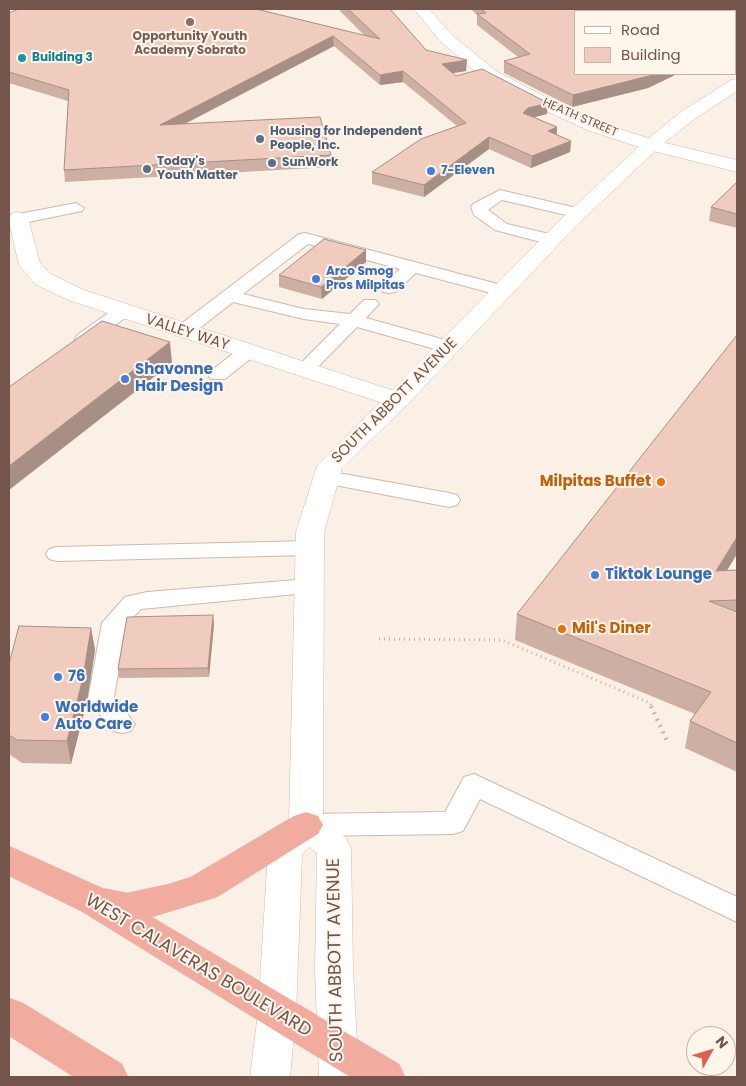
<!DOCTYPE html>
<style>
body{margin:0}
#map{position:relative;width:746px;height:1086px;overflow:hidden;background:#fbf0e5;font-family:Poppins,sans-serif}
canvas{display:block}
.frame{position:absolute;inset:0;border:10px solid #73554c;pointer-events:none}
.legend{position:absolute;left:574px;top:10px;width:162px;height:65px;box-sizing:border-box;background:#fef5eb;border:1px solid #c6b5ab;margin:0;padding:6px 9px;list-style:none;font-size:15px;color:#73554c}
.legend li{display:flex;align-items:center;gap:10px;height:25px}
.legend b{width:25px;border:1px solid #c6b5ab}
.north{position:absolute;left:686px;top:1026px;width:50px;height:50px;box-sizing:border-box;background:#fef5eb;border:1px solid #c6b5ab;border-radius:50%;rotate:51deg;font-size:14px;font-weight:700;line-height:20px;text-align:center;color:#73554c}
.north::after{content:'';display:block;margin:auto;width:18px;height:22px;background:#df6051;clip-path:polygon(50% 0,100% 100%,50% 72%,0 100%)}
</style>
<div id="map">
<canvas width="746" height="1086"></canvas>
<div class="frame"></div>
<ul class="legend">
<li><b style="height:6px;background:#fff"></b>Road</li>
<li><b style="height:14px;background:#efccbe"></b>Building</li>
</ul>
<div class="north">N</div>
</div>
<script>
const ctx = document.querySelector('canvas').getContext('2d');
ctx.lineJoin = 'round';
function toPath(rows) {
  const path = new Path2D();
  for (const r of rows) {
    path.moveTo(r[0], r[1]);
    for (let i = 2; i < r.length; i += 2) path.lineTo(r[i], r[i + 1]);
  }
  return path;
}
function trace(path, color, width, dash) {
  ctx.strokeStyle = color;
  ctx.lineWidth = width;
  ctx.lineCap = dash ? 'butt' : 'round';
  ctx.setLineDash(dash || []);
  ctx.stroke(path);
}
function fill(path, color) {
  ctx.fillStyle = color;
  ctx.fill(path, 'evenodd');
}
function label(font, color, halo, rows, align = 'center') {
  ctx.font = font + ' Poppins,sans-serif';
  ctx.lineWidth = 4;
  ctx.setLineDash([]);
  ctx.textBaseline = 'middle';
  ctx.strokeStyle = halo;
  ctx.fillStyle = color;
  for (const [text, x, y, turn = 0] of rows) {
    ctx.save();
    ctx.translate(x, y);
    ctx.rotate((+turn || 0) * Math.PI / 180);
    ctx.textAlign = isNaN(turn) ? turn : align;
    if (halo) ctx.strokeText(text, 0, 0);
    ctx.fillText(text, 0, 0);
    ctx.restore();
  }
}
const lane = toPath([
 [500,190,585,210,587,213,579,218,502,200,488,210,507,224,558,236,560,240,558,244,552,245,495,230,474,215,471,207,473,204,500,190],
 [76,203,84,208,82,211,9,226,9,216,76,203],
 [305,233,509,287,512,291,509,295,503,296,416,273,395,292,389,293,383,292,380,288,400,269,308,244,243,294,304,309,350,314,364,300,376,300,379,304,366,318,456,343,458,347,456,351,449,353,357,327,311,374,304,376,297,374,294,370,340,324,304,319,233,302,191,335,177,335,175,331,177,327,299,234,305,233],
 [123,306,129,307,132,311,129,315,91,343,77,343,75,339,77,335,117,307,123,306],
 [247,346,254,348,256,352,254,356,225,379,211,379,208,375,211,371,240,348,247,346],
 [327,471,449,493,457,495,460,500,457,505,449,507,319,482,316,477,319,472,327,471],
 [309,541,317,543,320,548,317,553,309,555,57,561,49,559,46,554,49,549,57,547,309,541],
 [309,579,317,582,321,587,317,592,141,609,126,625,114,697,135,724,131,731,122,733,113,731,88,699,102,623,125,597,147,592,309,579],
 [474,774,737,897,737,922,480,799,463,831,453,834,306,836,296,833,292,825,296,817,306,814,445,812,464,777,474,774]
]);
const street = toPath([
 [414,9,429,9,452,35,496,71,549,99,602,123,657,141,737,160,737,172,645,149,590,131,537,107,484,79,440,41,414,9],
 [735,39,737,40,737,50,735,49,735,39],
 [18,212,25,214,28,218,40,263,51,274,84,290,407,395,410,400,407,405,398,407,389,405,68,300,35,284,19,265,9,222,11,214,18,212]
]);
const secondary = toPath([
 [737,79,737,91,693,120,657,149,575,227,407,405,342,468,324,532,323,820,346,838,351,848,353,970,359,1077,319,1077,315,970,317,853,309,847,302,855,296,1013,290,1077,250,1077,258,1013,268,852,289,822,296,532,317,466,561,219,645,141,681,112,731,80,737,79]
]);
const highway = toPath([
 [306,812,318,816,323,825,318,834,217,897,152,917,399,1064,405,1077,350,1077,81,911,9,876,9,846,102,888,127,893,169,884,191,877,294,816,306,812],
 [9,998,23,1003,122,1064,128,1077,74,1077,9,1036,9,998]
]);
trace(lane, '#ceb9af', 2);
trace(street, '#ceb9af', 1);
trace(secondary, '#d1b9ad', 1);
trace(highway, '#d8cfcd', 1);
trace(toPath([
 [379,639,502,640,650,703,652,707]
]), '#d4afa2', 3, [1, 4]);
trace(toPath([
 [651,706,667,741]
]), '#d4afa2', 4, [2, 5]);
fill(lane, '#fff');
fill(street, '#fff');
fill(secondary, '#fff');
fill(highway, '#f2ac9f');
fill(toPath([
 [338,9,390,9,426,50,466,71,453,73,456,76,547,114,534,117,557,127,557,135,571,141,570,152,531,168,489,149,424,197,372,184,372,172,457,126,403,82,380,85,334,46,185,124,331,155,331,167,65,182,64,170,68,101,9,83,9,13,365,36],
 [471,9,737,9,737,39,735,37,575,74,677,74,648,88,572,107,504,73,504,61,518,57,477,25,477,15],
 [737,182,737,228,709,221,711,207],
 [366,250,366,262,322,299,279,287,279,275],
 [727,570,737,570,737,772,685,748,690,721,695,714,515,640,517,614],
 [214,624,209,677,119,678,118,669],
 [91,628,95,650,87,701,71,764,22,763,9,754,9,664]
]), '#ceafa3');
fill(toPath([
 [333,36,334,46,161,136,160,125],
 [467,60,466,71,441,75,442,64],
 [403,71,403,82,380,85,380,75],
 [654,74,677,74,648,88,572,107,573,95],
 [548,103,547,114,528,119,523,113,528,108],
 [557,127,556,139,548,131],
 [489,137,489,149,424,197,424,185],
 [571,141,570,152,531,168,532,156],
 [366,250,366,262,322,299,321,287],
 [170,342,172,363,9,490,9,466],
 [737,537,737,554,711,597,716,571],
 [213,615,214,624,209,677,208,668],
 [91,628,95,650,87,701,71,764,67,741]
]), '#a78f85');
const building = toPath([
 [19,9,256,9,380,39,348,9,390,9,426,50,467,60,442,64,456,76,482,69,548,103,528,108,523,113,557,127,548,131,571,141,532,156,489,137,424,185,372,172,421,139,466,123,403,71,380,75,333,36,160,125,320,117,331,155,64,170,69,90,9,72,9,13,19,9],
 [482,9,737,9,737,27,736,26,735,36,735,11,575,11,575,74,654,74,649,76,573,95,504,61,530,54,477,14,486,13,482,9],
 [737,182,737,214,711,207,737,182],
 [324,239,366,250,321,287,279,275,324,239],
 [102,321,170,342,9,466,9,387,102,321],
 [737,335,737,537,716,571,737,570,737,600,709,601,737,612,737,743,690,721,711,692,517,614,737,335],
 [213,615,208,668,118,669,127,617,213,615],
 [19,626,91,628,83,678,67,741,17,740,9,735,9,664,19,626]
]);
fill(building, '#efccbe');
trace(building, '#a78f85', 1);
for (const [x, y, r, color] of [
 [190,22,5,"#8d6e63"],
 [22,58,5,"#0f9aa8"],
 [260,139,5,"#5c6f8a"],
 [272,163,5,"#5c6f8a"],
 [147,169,5,"#5c6f8a"],
 [431,171,5,"#3f7fe0"],
 [316,279,5,"#3f7fe0"],
 [125,379,5,"#3f7fe0"],
 [661,482,5,"#e8710a"],
 [595,575,5,"#3f7fe0"],
 [562,629,5,"#e8710a"],
 [58,677,5,"#3f7fe0"],
 [45,717,5,"#3f7fe0"]
]) {
  const dot = new Path2D();
  dot.arc(x, y, r, 0, 2 * Math.PI);
  ctx.fillStyle = color;
  ctx.fill(dot);
  trace(dot, '#fef5eb', 2);
}
label('bold 12px', '#785e54', '#fef5eb', [
 ["Opportunity Youth",190,37],
 ["Academy Sobrato",190,51]
]);
label('bold 12px', '#0d838f', '#fef5eb', [
 ["Building 3",32,58]
], 'left');
label('12px', '#73554c', '#fef5eb', [
 ["HEATH STREET",580,118,23]
]);
label('bold 12px', '#4e5e75', '#fef5eb', [
 ["Housing for Independent",270,132],
 ["People, Inc.",270,146],
 ["Today's",157,162],
 ["Youth Matter",157,176],
 ["SunWork",282,163]
], 'left');
label('bold 12px', '#366cbe', '#fef5eb', [
 ["7-Eleven",441,171],
 ["Arco Smog",326,272],
 ["Pros Milpitas",326,286]
], 'left');
label('15px', '#73554c', '#fef5eb', [
 ["VALLEY WAY",187,333,18],
 ["SOUTH ABBOTT AVENUE",395,401,-45]
]);
label('bold 15px', '#366cbe', '#fef5eb', [
 ["Shavonne",135,370],
 ["Hair Design",135,387],
 ["Tiktok Lounge",605,575],
 ["76",68,677],
 ["Worldwide",55,708],
 ["Auto Care",55,725]
], 'left');
label('bold 15px', '#c56008', '#fef5eb', [
 ["Milpitas Buffet",651,482],
 ["Mil's Diner",572,629,"left"]
], 'right');
label('18px', '#73554c', '#fef5eb', [
 ["SOUTH ABBOTT AVENUE",336,960,-91],
 ["WEST CALAVERAS BOULEVARD",198,966,31]
]);
</script>
